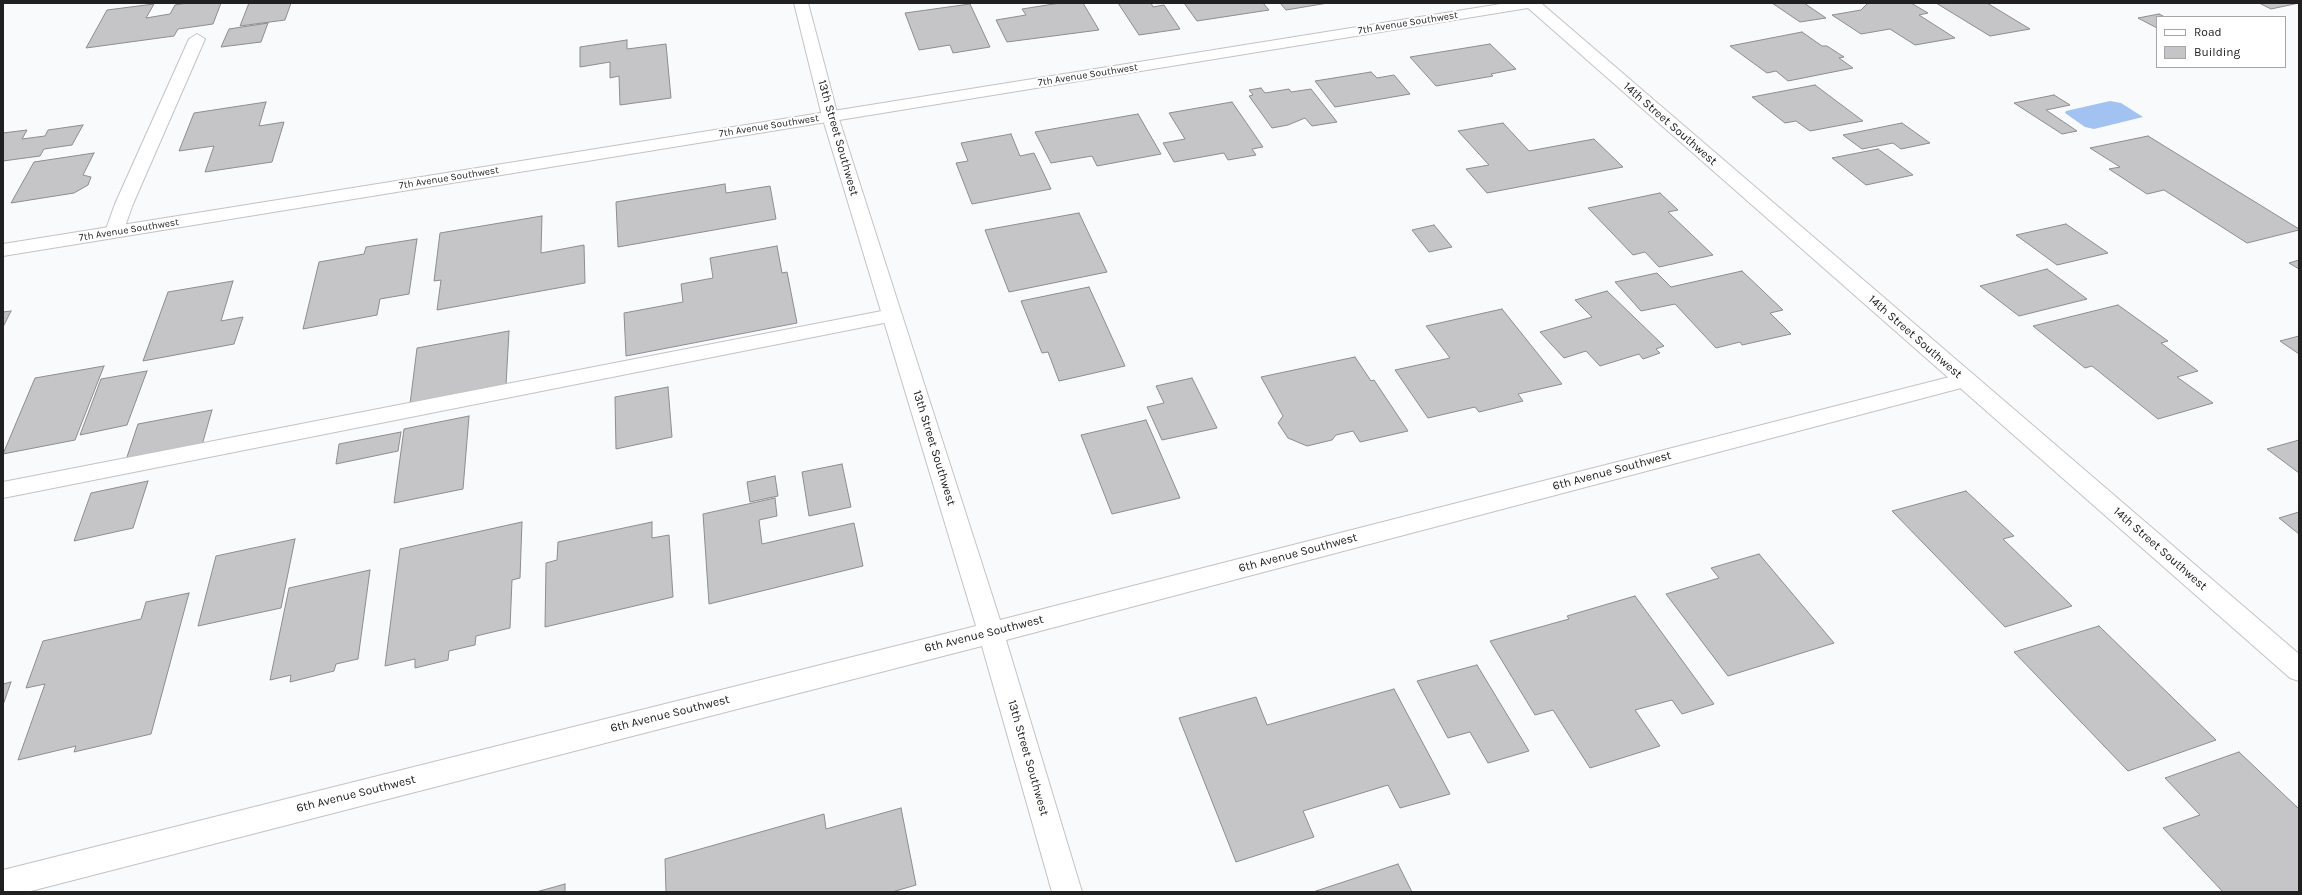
<!DOCTYPE html>
<style>
body{margin:0}
#map{position:relative;width:2302px;height:895px;overflow:hidden;background:#f9fafc;font-family:Karla,sans-serif}
canvas{display:block}
.frame{position:absolute;inset:0;border:4px solid #202021;pointer-events:none}
.legend{position:absolute;left:2156px;top:16px;width:130px;height:52px;box-sizing:border-box;background:#fff;border:1px solid #a6a6a6;margin:0;padding:5px 7px;list-style:none;font-size:12px;color:#202021}
.legend li{display:flex;align-items:center;gap:8px;height:20px}
.legend b{width:20px;border:1px solid #a6a6a6}
</style>
<div id="map">
<canvas width="2302" height="895"></canvas>
<div class="frame"></div>
<ul class="legend">
<li><b style="height:5px;background:#fff"></b>Road</li>
<li><b style="height:11px;background:#c5c5c7"></b>Building</li>
</ul>
</div>
<script>
const ctx = document.querySelector('canvas').getContext('2d');
ctx.lineJoin = 'round';
function fill(path, color) {
  ctx.fillStyle = color;
  ctx.fill(path, 'evenodd');
}
function toPath(rows) {
  const path = new Path2D();
  for (const r of rows) {
    path.moveTo(r[0], r[1]);
    for (let i = 2; i < r.length; i += 2) path.lineTo(r[i], r[i + 1]);
  }
  return path;
}
function trace(path, color, width, dash) {
  ctx.strokeStyle = color;
  ctx.lineWidth = width;
  ctx.lineCap = dash ? 'butt' : 'round';
  ctx.setLineDash(dash || []);
  ctx.stroke(path);
}
function label(font, color, halo, rows, align = 'center') {
  ctx.font = font + ' Karla,sans-serif';
  ctx.lineWidth = 4;
  ctx.setLineDash([]);
  ctx.textBaseline = 'middle';
  ctx.strokeStyle = halo;
  ctx.fillStyle = color;
  for (const [text, x, y, turn = 0] of rows) {
    ctx.save();
    ctx.translate(x, y);
    ctx.rotate((+turn || 0) * Math.PI / 180);
    ctx.textAlign = isNaN(turn) ? turn : align;
    if (halo) ctx.strokeText(text, 0, 0);
    ctx.fillText(text, 0, 0);
    ctx.restore();
  }
}
fill(toPath([
 [2110,101,2121,103,2143,117,2094,129,2085,127,2065,113,2066,111]
]), '#a2c3f2');
const building = toPath([
 [187,3,221,3,213,24,178,29,174,36,86,48,107,10,154,4,146,18,170,14,175,5,187,3],
 [249,3,291,3,285,20,240,26,249,3],
 [1060,3,1083,3,1099,30,1007,42,996,20,1026,15,1022,9,1060,3],
 [1118,3,1151,3,1153,7,1164,5,1180,29,1139,35,1118,3],
 [1184,3,1263,3,1269,10,1197,21,1184,3],
 [1280,3,1328,3,1286,10,1280,3],
 [1772,3,1804,3,1826,18,1800,22,1772,3],
 [1868,3,1911,3,1928,13,1919,15,1955,38,1915,45,1890,29,1861,34,1832,15,1861,10,1868,3],
 [1936,3,1987,3,2030,29,1990,36,1936,3],
 [2259,3,2299,3,2271,9,2259,3],
 [970,4,990,47,953,53,950,45,919,50,905,13,970,4],
 [2159,14,2165,17,2157,17,2157,28,2138,18,2159,14],
 [268,23,261,42,221,47,229,29,268,23],
 [1802,32,1822,46,1827,46,1844,57,1839,58,1853,68,1788,81,1776,71,1767,73,1730,46,1802,32],
 [627,40,627,49,666,44,671,98,620,105,619,76,610,78,610,62,580,67,580,47,627,40],
 [1490,44,1516,69,1491,74,1493,76,1436,86,1410,57,1490,44],
 [1371,72,1377,78,1394,75,1410,94,1335,107,1315,81,1371,72],
 [1815,85,1863,121,1810,131,1796,121,1785,123,1752,97,1815,85],
 [1261,88,1265,93,1289,89,1291,92,1311,89,1337,122,1312,126,1305,118,1288,125,1272,128,1249,96,1253,95,1249,90,1261,88],
 [2054,95,2070,105,2046,110,2077,131,2062,134,2014,103,2054,95],
 [266,102,259,126,284,122,272,162,205,172,214,146,179,151,194,113,266,102],
 [1232,102,1263,147,1252,149,1256,155,1228,160,1224,153,1174,162,1163,143,1185,139,1169,113,1232,102],
 [1138,114,1161,154,1097,166,1092,156,1051,163,1035,132,1138,114],
 [1503,123,1529,151,1594,139,1623,167,1487,193,1466,169,1489,165,1458,131,1503,123],
 [1902,123,1930,143,1901,149,1893,143,1862,149,1843,135,1902,123],
 [83,125,72,145,44,149,40,156,3,161,3,133,27,130,22,139,45,136,48,130,83,125],
 [1011,134,1020,156,1034,153,1051,189,972,204,956,163,968,161,961,143,1011,134],
 [2148,136,2299,229,2299,230,2247,243,2164,190,2147,194,2109,169,2120,167,2090,148,2148,136],
 [1878,149,1913,175,1866,185,1832,158,1878,149],
 [94,153,83,175,91,177,88,185,74,193,11,203,34,162,94,153],
 [725,184,726,193,770,186,776,219,618,247,616,202,725,184],
 [1660,193,1678,210,1668,212,1713,255,1659,267,1645,252,1633,255,1588,208,1660,193],
 [1079,213,1107,272,1009,292,985,230,1079,213],
 [542,216,541,253,584,245,585,283,437,310,441,280,434,281,440,233,542,216],
 [2066,224,2108,253,2057,265,2016,235,2066,224],
 [1434,225,1452,247,1429,252,1412,230,1434,225],
 [417,239,409,294,380,299,377,315,303,329,319,262,364,254,366,247,417,239],
 [777,246,782,273,787,272,797,323,626,356,624,313,683,302,681,284,713,278,710,258,777,246],
 [2299,260,2299,269,2289,263,2299,260],
 [2047,269,2087,299,2019,316,1980,286,2047,269],
 [1742,271,1783,310,1770,313,1791,334,1742,345,1740,342,1716,348,1675,304,1641,311,1615,282,1657,273,1671,287,1742,271],
 [233,281,221,321,243,317,234,344,143,361,168,292,233,281],
 [1089,287,1125,366,1059,381,1048,352,1042,353,1021,301,1089,287],
 [1607,291,1664,346,1656,349,1660,353,1643,359,1639,354,1600,366,1586,351,1564,358,1540,332,1592,317,1575,300,1607,291],
 [2118,305,2168,341,2161,343,2198,371,2177,377,2213,403,2158,419,2092,366,2085,368,2033,326,2118,305],
 [1502,309,1562,384,1518,394,1523,401,1479,412,1475,407,1428,418,1395,370,1450,358,1426,326,1502,309],
 [11,311,3,327,3,312,11,311],
 [509,331,506,385,410,404,417,348,509,331],
 [2299,336,2299,354,2280,341,2299,336],
 [1355,357,1371,381,1374,380,1408,431,1360,442,1353,431,1336,435,1332,440,1307,446,1288,438,1278,423,1283,416,1261,377,1355,357],
 [104,366,75,440,3,454,35,378,104,366],
 [147,371,127,425,80,435,101,379,147,371],
 [1192,378,1217,428,1162,440,1147,407,1164,403,1156,386,1192,378],
 [668,387,672,437,616,449,615,397,668,387],
 [212,410,202,445,126,460,138,424,212,410],
 [469,416,463,489,394,503,404,429,469,416],
 [1146,420,1180,498,1112,514,1081,435,1146,420],
 [401,432,398,451,336,464,339,444,401,432],
 [2299,440,2299,473,2267,449,2299,440],
 [842,464,851,507,809,516,802,472,842,464],
 [775,476,778,496,750,502,747,482,775,476],
 [148,481,133,528,74,541,91,493,148,481],
 [1966,491,2014,536,2003,539,2072,606,2005,627,1892,511,1966,491],
 [775,498,777,516,759,520,762,544,854,523,863,566,709,604,703,514,775,498],
 [2299,512,2299,534,2279,518,2299,512],
 [522,522,520,578,512,580,510,628,476,636,475,645,449,651,448,660,415,668,415,659,385,666,400,549,522,522],
 [652,522,652,538,669,535,673,597,545,627,546,563,557,560,558,542,652,522],
 [295,539,281,608,198,626,216,556,295,539],
 [1759,554,1834,643,1728,676,1666,594,1719,578,1711,568,1759,554],
 [370,570,358,659,336,664,334,671,290,682,291,675,270,680,289,588,370,570],
 [189,593,151,734,74,752,76,746,18,760,45,684,26,688,43,641,141,619,146,602,189,593],
 [1635,596,1714,704,1682,714,1672,700,1635,710,1660,746,1590,768,1553,710,1535,715,1490,641,1569,619,1567,616,1635,596],
 [2099,626,2216,740,2128,771,2014,652,2099,626],
 [1477,665,1529,751,1488,763,1470,732,1448,738,1417,681,1477,665],
 [11,682,3,705,3,684,11,682],
 [1394,689,1450,794,1400,808,1388,785,1303,811,1314,837,1236,862,1179,718,1256,697,1267,725,1394,689],
 [2239,752,2299,809,2299,892,2223,892,2163,828,2200,815,2165,778,2239,752],
 [901,808,916,885,892,892,666,892,665,859,824,814,826,829,901,808],
 [1398,864,1412,892,1313,892,1398,864],
 [565,884,565,892,536,892,565,884]
]);
fill(building, '#c5c5c7');
trace(building, '#8d8d8f', 1);
const service = toPath([
 [197,34,205,39,133,204,123,232,120,236,114,237,108,236,105,232,115,204,189,39,197,34],
 [892,309,899,310,902,315,899,320,3,498,3,482,892,309]
]);
const minor = toPath([
 [794,3,808,3,838,116,1000,620,1965,373,1972,375,1975,380,1972,385,1965,387,1006,640,1082,892,1052,892,982,646,27,892,3,892,3,870,976,626,822,116,794,3]
]);
const tertiary = toPath([
 [1507,3,1541,3,2299,654,2299,681,2290,678,1528,8,3,256,3,244,1507,3]
]);
trace(service, '#c3c3c5', 2);
trace(minor, '#c3c3c5', 2);
trace(tertiary, '#c3c3c5', 2);
fill(service, '#fff');
fill(minor, '#fff');
fill(tertiary, '#fff');
label('10px', '#202021', '#fff', [
 ["7th Avenue Southwest",1408,23,-9],
 ["7th Avenue Southwest",1088,75,-9],
 ["7th Avenue Southwest",769,126,-9],
 ["7th Avenue Southwest",449,178,-9],
 ["7th Avenue Southwest",129,230,-9]
]);
label('12px', '#202021', '#fff', [
 ["14th Street Southwest",1670,124,41],
 ["13th Street Southwest",838,138,74],
 ["14th Street Southwest",1915,337,41],
 ["13th Street Southwest",934,448,73],
 ["6th Avenue Southwest",1612,471,-15],
 ["14th Street Southwest",2160,549,41],
 ["6th Avenue Southwest",1298,553,-15],
 ["6th Avenue Southwest",984,634,-14],
 ["6th Avenue Southwest",670,714,-14],
 ["13th Street Southwest",1028,758,74],
 ["6th Avenue Southwest",356,794,-14]
]);
</script>
